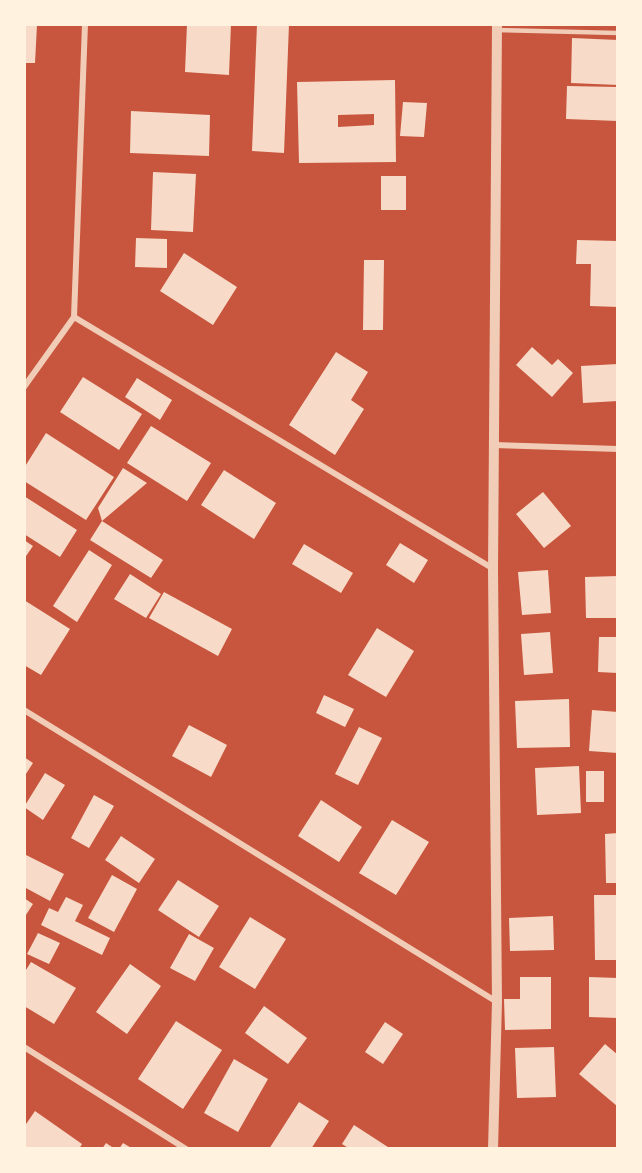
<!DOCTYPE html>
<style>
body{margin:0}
#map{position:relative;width:642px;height:1173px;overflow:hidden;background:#c8553d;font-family:"Varela Round",sans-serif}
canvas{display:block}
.frame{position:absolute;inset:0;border:26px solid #fff3e0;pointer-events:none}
</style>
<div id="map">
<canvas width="642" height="1173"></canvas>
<div class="frame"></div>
</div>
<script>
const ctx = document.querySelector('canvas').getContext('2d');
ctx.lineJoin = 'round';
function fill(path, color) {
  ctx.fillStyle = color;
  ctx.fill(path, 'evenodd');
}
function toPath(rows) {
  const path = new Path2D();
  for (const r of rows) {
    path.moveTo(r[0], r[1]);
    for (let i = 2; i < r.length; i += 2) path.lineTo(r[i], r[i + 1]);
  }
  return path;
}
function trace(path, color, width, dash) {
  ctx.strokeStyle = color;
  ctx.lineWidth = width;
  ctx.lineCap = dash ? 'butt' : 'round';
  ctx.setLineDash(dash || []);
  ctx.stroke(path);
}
fill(toPath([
 [24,24,37,25,35,63,24,63],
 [187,24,231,24,229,75,185,72],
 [257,24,289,24,284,153,252,151],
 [572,38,618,40,618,85,571,83],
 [395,80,396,162,299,163,297,82],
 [374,114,374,125,338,127,338,115],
 [567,86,618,87,618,121,566,119],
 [403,102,427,103,424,137,400,136],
 [131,111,210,115,209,156,130,153],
 [153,172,196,174,193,232,151,230],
 [381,176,406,176,406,210,381,210],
 [136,238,167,239,167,268,135,267],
 [577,240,618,241,618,307,590,306,591,264,576,264],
 [184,253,237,287,213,325,160,291],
 [364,260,384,260,383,330,363,330],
 [532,347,552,365,558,359,573,373,552,397,516,365],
 [336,352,368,372,351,400,364,409,335,455,289,425],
 [618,364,618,401,583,403,581,366],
 [83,377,142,414,119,450,60,412],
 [137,378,172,400,160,420,125,397],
 [151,426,211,463,187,501,127,463],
 [46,433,114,477,86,520,24,481,24,468],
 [123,468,147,483,102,521,163,560,151,578,90,540,102,521,98,508],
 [224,470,276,503,254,539,201,505],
 [543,492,571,526,544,548,516,514],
 [24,496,77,530,60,557,24,534],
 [24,540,33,546,24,559],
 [400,543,428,560,414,583,386,565],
 [304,544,353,573,341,593,292,564],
 [89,550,112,565,77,622,53,606],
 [548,570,551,613,522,615,518,572],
 [130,574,161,594,146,618,114,599],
 [618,576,618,618,586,618,585,577],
 [164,592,232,629,218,656,149,618],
 [24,600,70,629,41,675,24,665],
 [377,628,414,651,386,697,348,675],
 [550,632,553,673,524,675,521,634],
 [599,637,618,637,618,673,598,672],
 [324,695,354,709,345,727,316,713],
 [569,699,570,747,517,748,515,701],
 [592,710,618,712,618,753,589,751],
 [189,725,227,745,211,777,172,756],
 [359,727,382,738,358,785,335,774],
 [24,757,33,763,24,777],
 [579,766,581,813,537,815,535,768],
 [586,771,604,771,604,802,586,802],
 [45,773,65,785,43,820,24,807],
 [94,795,114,806,89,848,71,838],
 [321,800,362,827,339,862,298,836],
 [392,820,429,842,396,895,359,873],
 [618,833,618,883,606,883,605,834],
 [121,836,155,859,139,883,105,860],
 [24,854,64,874,50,901,24,887],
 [112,875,137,889,114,932,88,918],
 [178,880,219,906,199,937,158,910],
 [594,895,618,895,618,960,595,960],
 [66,897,83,905,75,921,110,938,102,955,41,925,49,908,58,912],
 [24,898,33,904,24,918],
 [553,916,554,950,510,951,509,918],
 [250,917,286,939,255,989,219,967],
 [38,933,60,943,49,964,27,954],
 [189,934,214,948,195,981,170,968],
 [31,962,76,988,54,1024,24,1006,24,973],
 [130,964,161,986,127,1034,96,1012],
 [520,977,551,977,551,1029,505,1030,504,999,520,999],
 [589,977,618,978,618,1018,589,1017],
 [264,1006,307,1038,288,1064,245,1033],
 [176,1021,222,1050,183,1109,138,1079],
 [385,1022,403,1034,383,1064,365,1052],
 [605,1044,618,1055,617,1106,579,1074],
 [554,1047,556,1097,517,1098,515,1048],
 [234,1059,268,1079,238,1132,204,1113],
 [299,1102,329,1121,311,1149,269,1149],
 [35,1111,82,1144,79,1149,24,1147,24,1127],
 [354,1125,391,1149,350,1149,342,1144],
 [106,1143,115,1149,102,1149],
 [123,1143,133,1149,119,1149]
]), '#f7dbc8');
trace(toPath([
 [496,30,618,33]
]), '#f1ccb7', 4.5);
trace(toPath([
 [74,317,492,568],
 [24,387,74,317,85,24],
 [494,445,618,449],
 [24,710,497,1002],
 [24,1047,186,1149]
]), '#f1ccb7', 6);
trace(toPath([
 [493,1149,497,1002,493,569,497,24]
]), '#f1ccb7', 10);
</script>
